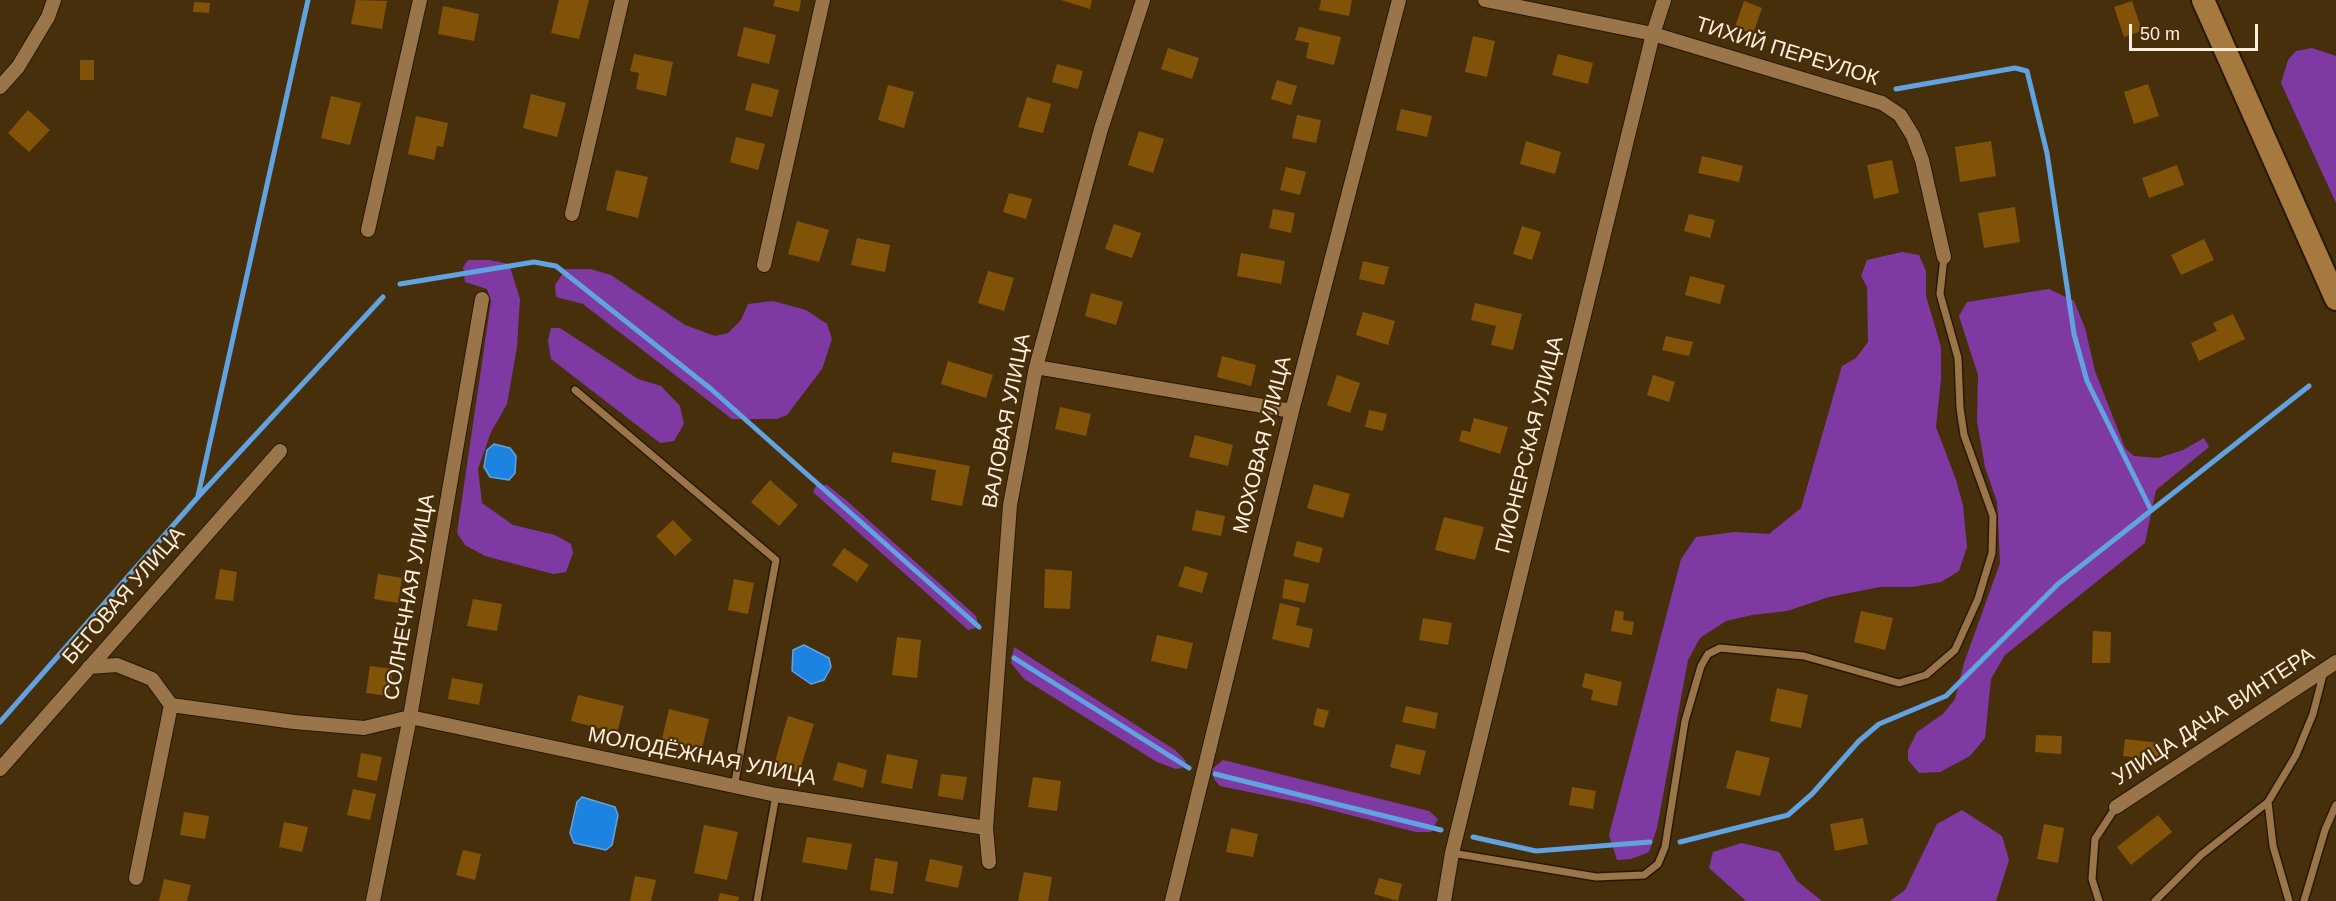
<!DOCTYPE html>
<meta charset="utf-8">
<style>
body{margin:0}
#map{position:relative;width:2336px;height:901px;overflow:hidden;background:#482f0c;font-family:Helvetica,sans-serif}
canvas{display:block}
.scale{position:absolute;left:2129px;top:24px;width:129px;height:27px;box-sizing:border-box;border:3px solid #ffefdc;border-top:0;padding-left:8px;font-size:18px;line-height:21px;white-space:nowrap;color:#ffefdc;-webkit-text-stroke:4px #482f0c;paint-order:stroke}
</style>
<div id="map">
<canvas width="2336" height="901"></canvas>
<div class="scale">50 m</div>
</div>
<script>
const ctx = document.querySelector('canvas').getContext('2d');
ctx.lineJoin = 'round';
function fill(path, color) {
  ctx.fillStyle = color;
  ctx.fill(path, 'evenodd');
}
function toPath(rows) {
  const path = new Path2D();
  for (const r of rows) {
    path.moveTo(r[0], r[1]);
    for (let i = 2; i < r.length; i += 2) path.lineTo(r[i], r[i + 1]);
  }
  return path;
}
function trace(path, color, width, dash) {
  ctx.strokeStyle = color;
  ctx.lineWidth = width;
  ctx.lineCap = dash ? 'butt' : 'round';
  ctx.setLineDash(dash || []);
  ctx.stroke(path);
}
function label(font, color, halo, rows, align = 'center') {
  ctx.font = font + ' Helvetica,sans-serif';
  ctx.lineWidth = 4.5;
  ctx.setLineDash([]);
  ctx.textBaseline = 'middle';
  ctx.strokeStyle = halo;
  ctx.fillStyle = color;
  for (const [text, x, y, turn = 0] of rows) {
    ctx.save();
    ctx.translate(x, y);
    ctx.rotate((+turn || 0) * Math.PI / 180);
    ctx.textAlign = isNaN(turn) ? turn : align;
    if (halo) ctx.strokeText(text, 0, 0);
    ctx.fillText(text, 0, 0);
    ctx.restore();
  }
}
fill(toPath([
 [2312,48,2336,56,2336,203,2281,83,2288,60,2296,51],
 [1902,252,1919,255,1926,271,1926,296,1941,347,1941,379,1936,427,1956,480,1963,505,1967,547,1959,571,1941,582,1912,587,1880,587,1829,597,1787,611,1752,615,1726,621,1700,638,1688,660,1657,828,1649,852,1631,859,1617,860,1609,835,1681,559,1696,537,1735,532,1769,534,1801,508,1842,366,1856,358,1868,342,1867,287,1861,276,1867,260],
 [468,260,489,260,509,264,520,299,517,347,507,404,491,432,478,469,482,503,513,525,555,535,571,544,573,553,566,572,553,574,485,556,465,545,457,533,491,301,487,289,465,282,463,267],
 [566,269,590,269,611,275,685,325,715,336,728,333,741,320,748,304,773,301,806,310,827,324,832,339,822,369,787,415,777,419,732,419,583,304,556,297,555,285],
 [2049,289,2074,301,2085,328,2095,371,2125,448,2134,456,2158,458,2183,450,2204,438,2209,447,2156,490,2145,543,2005,655,1991,679,1985,738,1970,756,1940,772,1919,773,1908,760,1908,750,1917,732,1943,714,1955,699,1964,663,2000,563,1997,502,1985,467,1977,421,1978,375,1959,316,1967,302],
 [551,328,560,328,638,379,661,386,680,406,684,424,674,441,660,443,551,359,548,341],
 [827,485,847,501,976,616,979,627,968,630,813,492,816,486],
 [1014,647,1175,750,1186,761,1182,768,1176,769,1157,762,1024,679,1011,663],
 [1223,760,1429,811,1438,819,1431,832,1416,832,1307,804,1220,786,1214,779,1212,769],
 [1962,810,2002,836,2009,860,1996,901,1890,901,1905,890,1937,824],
 [1742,843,1779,852,1797,881,1822,901,1746,901,1709,868,1713,852]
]), '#7e3aa2');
const water = toPath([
 [494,444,510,448,516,456,515,473,509,480,490,477,484,467,487,450,494,444],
 [804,645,829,658,831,667,824,680,811,684,792,671,793,650,804,645],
 [582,797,615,807,618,815,612,845,606,850,574,843,570,833,577,802,582,797]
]);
fill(water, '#1c83e1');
trace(water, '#60a3e0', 1.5);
trace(toPath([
 [1896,89,2015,68,2027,71,2047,153,2074,334,2087,381,2151,510],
 [400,284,534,262,556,266,711,389,979,627],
 [198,496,308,0],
 [1014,658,1189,768],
 [0,722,198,497,383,297],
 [1215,774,1441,830],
 [1473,837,1536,851,1650,842],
 [1680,842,1788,815,1812,794,1859,741,1879,724,1946,696,2058,584,2309,386]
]), '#60a3e0', 5);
fill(toPath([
 [356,0,387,1,382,29,351,24],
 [559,0,589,0,579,39,551,33],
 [775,0,801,0,799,12,773,6],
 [1061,0,1092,0,1090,9],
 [1321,0,1352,0,1349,16,1319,10],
 [1744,1,1762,8,1753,34,1735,27],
 [2132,1,2142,31,2124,37,2114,7],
 [194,2,210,3,209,13,193,12],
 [443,6,479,14,474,41,438,34],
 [744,27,776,35,769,64,737,56],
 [1299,27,1341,37,1334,65,1306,58,1309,43,1295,40],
 [1473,36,1495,41,1487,77,1465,72],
 [1168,48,1199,58,1192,79,1161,69],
 [634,54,673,62,666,96,636,89,639,73,630,71],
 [1558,54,1593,63,1588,84,1552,75],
 [80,60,94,60,94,80,80,80],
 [1057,64,1083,71,1078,89,1052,82],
 [1277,80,1297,86,1291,105,1271,99],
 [752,83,779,90,772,117,745,110],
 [2148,84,2159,116,2134,124,2124,92],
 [888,85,914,92,904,128,878,120],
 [531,94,566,103,557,137,523,128],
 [331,96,361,103,350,145,321,138],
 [1027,97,1051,104,1043,133,1018,127],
 [1401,109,1432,116,1427,137,1396,130],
 [28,110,50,130,29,152,8,133],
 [1297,115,1321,120,1316,143,1292,138],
 [416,116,448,123,443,147,437,146,434,160,408,154],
 [1139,131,1164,139,1153,173,1128,165],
 [736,137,765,144,758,170,730,162],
 [1526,141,1561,152,1555,174,1520,164],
 [1991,141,1996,176,1960,182,1955,147],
 [1702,156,1743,166,1739,182,1698,173],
 [1892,160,1899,193,1874,199,1867,165],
 [2177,165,2184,185,2149,198,2142,178],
 [1286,167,1306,172,1300,195,1280,190],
 [616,170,648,177,638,218,606,210],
 [1009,193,1032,199,1026,219,1003,212],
 [2015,207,2020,242,1984,248,1978,213],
 [1273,209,1295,213,1291,233,1269,228],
 [1689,214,1715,220,1710,238,1684,231],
 [797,221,829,230,819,262,788,254],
 [1114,224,1141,233,1132,258,1105,249],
 [1522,226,1541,232,1532,260,1513,254],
 [857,238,890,245,885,272,851,265],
 [2204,239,2214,260,2181,275,2171,255],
 [1241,253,1285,261,1281,284,1237,276],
 [1363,261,1389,267,1384,285,1359,279],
 [988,271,1014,278,1004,311,978,303],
 [1690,276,1725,285,1720,304,1685,295],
 [1091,293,1123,302,1116,325,1085,316],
 [1475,303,1522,314,1513,350,1491,345,1496,326,1471,320],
 [1363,312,1395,321,1388,345,1356,335],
 [2233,314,2245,339,2199,361,2191,343,2217,331,2213,323],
 [1666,336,1693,342,1689,356,1662,350],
 [1222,356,1256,365,1251,386,1217,377],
 [948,361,993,375,986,398,941,384],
 [1337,375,1360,383,1350,413,1327,405],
 [1653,375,1675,382,1669,402,1647,395],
 [1060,407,1091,414,1086,436,1055,429],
 [1369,410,1387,414,1383,431,1365,427],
 [1474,418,1508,427,1500,454,1459,441,1462,430,1470,432],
 [1195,435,1233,445,1228,466,1189,457],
 [893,452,970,466,962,506,931,500,936,470,891,462],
 [770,480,798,505,779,526,751,502],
 [1314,484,1350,494,1343,518,1307,508],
 [1196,510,1225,516,1221,536,1192,530],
 [1444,517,1484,527,1475,560,1435,550],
 [673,520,692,540,675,556,656,536],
 [1297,541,1323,548,1319,563,1293,556],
 [844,548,869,565,857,582,832,565],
 [1185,566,1208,573,1202,593,1178,586],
 [220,569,237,572,233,601,215,599],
 [1045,569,1072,571,1070,609,1044,608],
 [378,574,402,578,398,603,374,599],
 [734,579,754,583,748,614,728,610],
 [1285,579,1309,584,1305,603,1282,598],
 [473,599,502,604,497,631,467,626],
 [1280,603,1300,608,1296,625,1313,629,1309,648,1272,639],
 [1615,610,1624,612,1623,620,1634,622,1632,635,1611,631],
 [1861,611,1893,618,1885,650,1854,642],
 [1423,618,1452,623,1448,645,1419,640],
 [2093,631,2111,632,2110,663,2092,663],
 [1157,635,1193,643,1187,669,1151,661],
 [897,637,921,640,917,678,892,675],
 [370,666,393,669,389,696,366,693],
 [1585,673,1622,682,1617,706,1591,700,1593,690,1582,687],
 [452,678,483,684,479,705,448,699],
 [1777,688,1808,695,1801,728,1770,721],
 [578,695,624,706,617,733,571,721],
 [1406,706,1438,713,1435,729,1402,722],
 [1317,708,1329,711,1324,728,1313,725],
 [669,709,709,719,702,749,662,739],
 [788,716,814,724,799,773,774,765],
 [2036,735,2062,736,2061,754,2035,752],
 [2125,739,2160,743,2158,760,2123,756],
 [1396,744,1426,751,1420,775,1390,767],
 [1736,750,1770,758,1760,796,1726,788],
 [361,753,382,757,377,781,357,777],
 [887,754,918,760,912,789,881,783],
 [838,762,867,770,863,788,833,780],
 [941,774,967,777,963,800,938,796],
 [1033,777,1061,781,1057,811,1028,807],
 [1572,787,1596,791,1593,809,1569,805],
 [353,789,376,794,370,820,347,815],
 [184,812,209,816,205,839,180,835],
 [2158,815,2172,832,2131,865,2117,847],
 [1863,818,1868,844,1835,851,1830,824],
 [284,822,308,827,302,852,279,847],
 [2044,824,2064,828,2058,863,2037,859],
 [704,825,738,832,727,880,694,873],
 [1231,828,1258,834,1253,857,1226,852],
 [807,837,852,844,847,870,802,862],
 [463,850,481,854,475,880,456,875],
 [875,858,898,862,893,894,870,890],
 [930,859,963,866,958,888,925,881],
 [1024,872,1052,877,1048,901,1018,901],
 [635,876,656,880,651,901,630,901],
 [1379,878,1402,884,1398,901,1374,894],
 [164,879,191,885,187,901,159,901],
 [720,893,739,897,738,901,718,901]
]), '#815308');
const service = toPath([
 [575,390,776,560,734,787],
 [2268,802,2273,846,2289,901],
 [1452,853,1596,877,1644,875,1658,864,1665,847,1685,721,1701,666,1708,654,1720,648,1804,656,1899,683,1926,675,1955,650,1978,599,1992,553,1993,516,1964,435,1960,408,1958,358,1940,294,1944,257],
 [757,901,776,795],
 [2099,901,2092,879,2095,839,2116,807],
 [2155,901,2201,855,2268,802,2296,755,2313,714,2324,671],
 [2304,901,2325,830,2336,805]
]);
const minor = toPath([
 [1485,0,1653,34,1882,103,1900,115,1913,136,1922,160,1944,257],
 [0,87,18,67,48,17,54,0],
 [572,214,622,0],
 [368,230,420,0],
 [764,265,823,0],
 [1036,367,1292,411],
 [89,667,117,665,152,679,171,705,136,878],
 [171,705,294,722,364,728,410,717,776,795,986,828],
 [0,769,280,451],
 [2116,807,2336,662],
 [989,862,986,828,1010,505,1036,367,1101,129,1143,0],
 [373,901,410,717,482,299],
 [1172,901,1292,411,1399,0],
 [1444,901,1452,853,1653,34,1664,0]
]);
const primary = toPath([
 [2203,0,2336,299]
]);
trace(service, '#291802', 10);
trace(minor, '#291802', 16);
trace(primary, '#291802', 26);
trace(service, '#997549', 7);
trace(minor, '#997549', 14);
trace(primary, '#a6793e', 22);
label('21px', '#ffefdc', '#482f0c', [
 ["ТИХИЙ ПЕРЕУЛОК",1787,52,17],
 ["ВАЛОВАЯ УЛИЦА",1007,421,-79],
 ["МОХОВАЯ УЛИЦА",1263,445,-76],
 ["ПИОНЕРСКАЯ УЛИЦА",1530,445,-76],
 ["БЕГОВАЯ УЛИЦА",124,596,-49],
 ["СОЛНЕЧНАЯ УЛИЦА",410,597,-80],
 ["УЛИЦА ДАЧА ВИНТЕРА",2214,717,-33],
 ["МОЛОДЁЖНАЯ УЛИЦА",702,757,11]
]);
</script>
